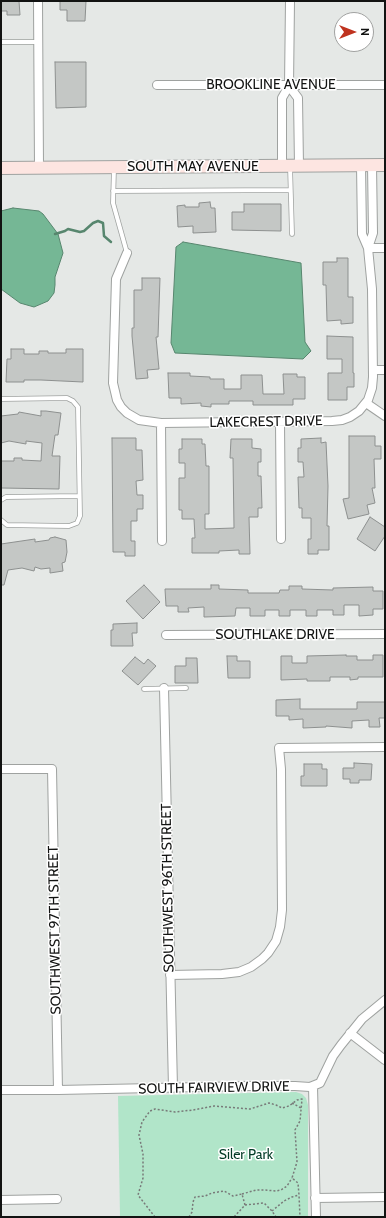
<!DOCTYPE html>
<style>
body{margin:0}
#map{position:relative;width:386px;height:1218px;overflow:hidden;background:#e5e8e6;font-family:Cabin,sans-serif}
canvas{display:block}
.frame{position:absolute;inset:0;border:2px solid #121312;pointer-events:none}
.north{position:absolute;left:334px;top:12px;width:40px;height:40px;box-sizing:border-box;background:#fff;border:1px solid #a0a1a0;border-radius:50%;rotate:90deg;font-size:11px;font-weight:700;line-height:16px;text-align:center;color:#121312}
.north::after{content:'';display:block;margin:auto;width:14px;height:18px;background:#bf331f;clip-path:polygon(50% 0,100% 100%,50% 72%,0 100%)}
</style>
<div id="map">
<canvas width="386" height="1218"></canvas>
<div class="frame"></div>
<div class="north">N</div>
</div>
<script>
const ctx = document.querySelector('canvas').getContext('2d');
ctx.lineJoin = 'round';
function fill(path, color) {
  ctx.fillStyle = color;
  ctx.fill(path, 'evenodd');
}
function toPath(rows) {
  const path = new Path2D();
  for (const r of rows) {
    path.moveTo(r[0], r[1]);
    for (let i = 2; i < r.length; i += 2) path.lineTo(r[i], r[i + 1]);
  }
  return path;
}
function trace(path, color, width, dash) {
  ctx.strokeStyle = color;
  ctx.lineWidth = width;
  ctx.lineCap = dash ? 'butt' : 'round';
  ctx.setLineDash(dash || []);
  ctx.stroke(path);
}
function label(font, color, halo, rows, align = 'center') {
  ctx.font = font + ' Cabin,sans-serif';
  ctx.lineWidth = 3;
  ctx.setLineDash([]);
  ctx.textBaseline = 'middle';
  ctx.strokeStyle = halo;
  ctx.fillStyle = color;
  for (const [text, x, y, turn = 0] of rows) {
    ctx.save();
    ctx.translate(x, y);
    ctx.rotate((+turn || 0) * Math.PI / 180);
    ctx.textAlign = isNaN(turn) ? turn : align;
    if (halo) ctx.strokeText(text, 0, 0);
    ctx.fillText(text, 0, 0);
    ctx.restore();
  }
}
fill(toPath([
 [296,1092,302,1094,306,1098,308,1105,308,1217,120,1217,118,1096]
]), '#b1e5c9');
const water = toPath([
 [13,208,39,211,43,214,58,234,63,253,55,277,55,285,54,293,48,301,34,307,20,303,1,289,1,211,13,208],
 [183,242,301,263,305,342,311,351,303,359,175,353,171,343,176,247,183,242]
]);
fill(water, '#75b795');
trace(water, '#57866e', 1);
trace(toPath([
 [55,234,65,231,68,229,80,232,84,231,93,223,98,221,103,223,104,236,111,242]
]), '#57866e', 2.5);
const building = toPath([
 [1,1,19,1,20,15,7,15,7,11,1,11,1,1],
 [60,1,86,1,85,21,67,21,67,10,60,10,60,1],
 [55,62,86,62,86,107,56,108,55,62],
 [210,202,211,208,215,208,216,232,193,233,193,226,178,227,177,206,185,205,185,207,199,207,199,203,210,202],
 [244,204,281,204,281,231,232,230,232,212,244,212,244,204],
 [337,258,348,258,348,297,353,297,353,323,341,324,341,320,327,321,326,285,323,285,323,262,337,262,337,258],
 [142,278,160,278,158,337,156,337,159,369,147,370,148,378,136,379,132,336,132,328,134,328,134,290,142,290,142,278],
 [327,336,353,337,353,373,354,373,354,387,347,387,347,400,328,400,328,373,342,373,342,359,327,359,327,336],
 [11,349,24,349,24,354,39,354,39,351,48,351,48,353,66,353,66,349,83,349,83,382,41,380,24,380,24,382,6,382,7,359,11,359,11,349],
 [168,373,190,373,190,376,210,377,210,379,224,379,224,389,241,389,241,375,262,375,263,394,284,394,283,374,297,374,297,377,305,377,305,399,293,399,293,405,253,405,253,401,229,401,229,404,211,404,211,407,201,406,201,403,181,404,181,398,169,398,168,373],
 [41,411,46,411,61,413,58,435,55,435,52,456,60,456,59,489,1,488,1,461,14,461,14,458,22,458,22,460,41,461,42,443,26,441,26,444,9,441,1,443,1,416,18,414,19,412,41,416,41,411],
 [349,436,375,436,375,446,381,446,381,459,374,459,375,488,372,488,375,503,367,505,369,514,348,519,343,499,349,498,349,436],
 [112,438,136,438,136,450,142,450,143,480,136,481,137,495,143,495,143,509,137,509,137,521,131,521,131,541,135,541,135,556,125,556,125,552,113,552,112,438],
 [321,438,321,443,326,442,328,486,327,526,329,526,329,550,318,550,318,554,308,554,308,539,311,539,311,518,302,518,302,508,299,508,298,477,304,477,303,462,298,462,298,448,301,448,301,439,321,438],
 [182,439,202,439,202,444,205,444,206,466,209,466,209,514,205,514,205,529,234,528,233,458,230,458,231,439,252,439,252,448,261,449,261,462,258,462,258,476,261,476,262,508,258,508,258,517,249,517,250,554,239,554,239,550,219,551,219,553,192,553,192,538,195,538,194,519,182,519,182,510,179,510,179,478,185,478,185,463,179,463,179,449,182,449,182,439],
 [370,517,385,527,385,536,375,551,357,539,370,517],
 [55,537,66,540,67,552,65,562,62,563,63,571,50,573,50,568,41,569,35,567,34,571,22,568,8,570,4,585,1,585,1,544,35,539,35,542,49,540,50,538,55,537],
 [144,585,160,602,143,619,126,601,144,585],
 [211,585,219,585,219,589,248,590,248,593,279,593,280,590,289,590,289,586,302,586,302,589,333,590,333,588,373,587,373,591,383,591,383,609,373,609,373,615,359,616,359,605,344,605,344,615,333,615,333,610,317,610,317,616,306,616,306,610,290,610,290,616,279,616,279,610,265,610,265,616,250,616,250,608,236,608,235,616,204,617,204,607,188,608,189,612,178,612,178,606,166,606,165,589,211,589,211,585],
 [137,623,137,633,132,633,133,646,111,646,111,630,113,630,113,624,137,623],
 [346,655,346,656,357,656,357,660,373,660,373,655,383,655,383,677,358,677,358,679,350,680,350,677,330,677,330,681,307,681,307,679,281,680,281,656,292,656,292,663,307,663,307,656,346,655],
 [227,656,237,656,237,661,250,661,250,678,228,678,227,656],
 [135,657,144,664,148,659,156,666,138,685,122,671,135,657],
 [186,658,197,658,198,683,175,683,175,666,186,666,186,658],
 [300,699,300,709,357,709,357,702,385,702,385,718,379,718,380,727,369,727,369,720,352,721,352,728,326,726,326,727,303,728,303,719,289,720,289,716,276,716,276,700,300,699],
 [354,763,372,764,371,780,359,780,359,783,350,783,350,779,343,779,343,768,354,768,354,763],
 [304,764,322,764,322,769,327,769,327,786,301,786,301,776,304,776,304,764]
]);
fill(building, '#c4c7c5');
trace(building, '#8d908f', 1);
const service = toPath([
 [1,42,38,42],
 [290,166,292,234],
 [114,168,113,203,127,253],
 [113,191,290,190],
 [1,399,67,398,73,401,78,407,80,516,77,523,69,526,7,525,1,520],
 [1,500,6,497,79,496],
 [144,689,186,688]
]);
const minor = toPath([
 [38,1,39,168],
 [157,85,385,85],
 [289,86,298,98,299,166],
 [282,166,282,98,289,86,290,1],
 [368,248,373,233,372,165],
 [368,248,385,248],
 [127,253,116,279,113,383,117,400,121,407,127,413,139,420,161,423,332,421,342,420,350,417,359,411,368,400,372,388,373,377,372,289,368,248,362,234,361,165],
 [373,370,385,370],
 [366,403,385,416],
 [280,422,281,539],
 [161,423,162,541],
 [166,635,385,634],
 [164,688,173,1088],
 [1,769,52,769,58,1090],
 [170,975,222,974,239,972,251,967,262,959,268,953,276,941,280,927,282,910,281,769,279,748,385,747],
 [350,1033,385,1060],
 [313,1086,316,1217],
 [1,1090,58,1090,249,1086,295,1086,310,1087,320,1083,333,1056,341,1045,362,1019,385,1000],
 [315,1198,385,1197],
 [1,1200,57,1199]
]);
const secondary = toPath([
 [1,168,385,165]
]);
trace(service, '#9fa2a0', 5.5);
trace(minor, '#9fa2a0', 10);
trace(secondary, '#9fa2a0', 14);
trace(toPath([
 [292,1103,301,1108],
 [242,1194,256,1190,264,1190,276,1191,281,1190,287,1186,292,1178],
 [245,1205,264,1203,272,1211,276,1217],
 [272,1211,284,1201,292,1197,299,1195],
 [155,1217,138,1195,143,1178,143,1154,139,1135,142,1122,150,1111,155,1109,175,1112,193,1110,214,1106,250,1109,269,1103,276,1105,282,1108,289,1106,297,1100,302,1099,300,1121,295,1130,297,1162,292,1178,298,1183,299,1195,300,1217],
 [189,1217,192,1212,193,1202,195,1197,205,1196,212,1193,224,1191,233,1196,242,1194,245,1205,234,1217]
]), '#787a79', 1.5, [2, 2]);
trace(service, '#fff', 4);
trace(minor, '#fff', 8);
trace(secondary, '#fde5e1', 12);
label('14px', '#121312', '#fff', [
 ["BROOKLINE AVENUE",271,85],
 ["SOUTH MAY AVENUE",193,167],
 ["LAKECREST DRIVE",266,422,-1],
 ["SOUTHLAKE DRIVE",275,635],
 ["SOUTHWEST 96TH STREET",168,888,-91],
 ["SOUTHWEST 97TH STREET",55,930,-91],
 ["SOUTH FAIRVIEW DRIVE",214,1088,-1]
]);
label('14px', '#033c27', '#fff', [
 ["Siler Park",246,1155]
]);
</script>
